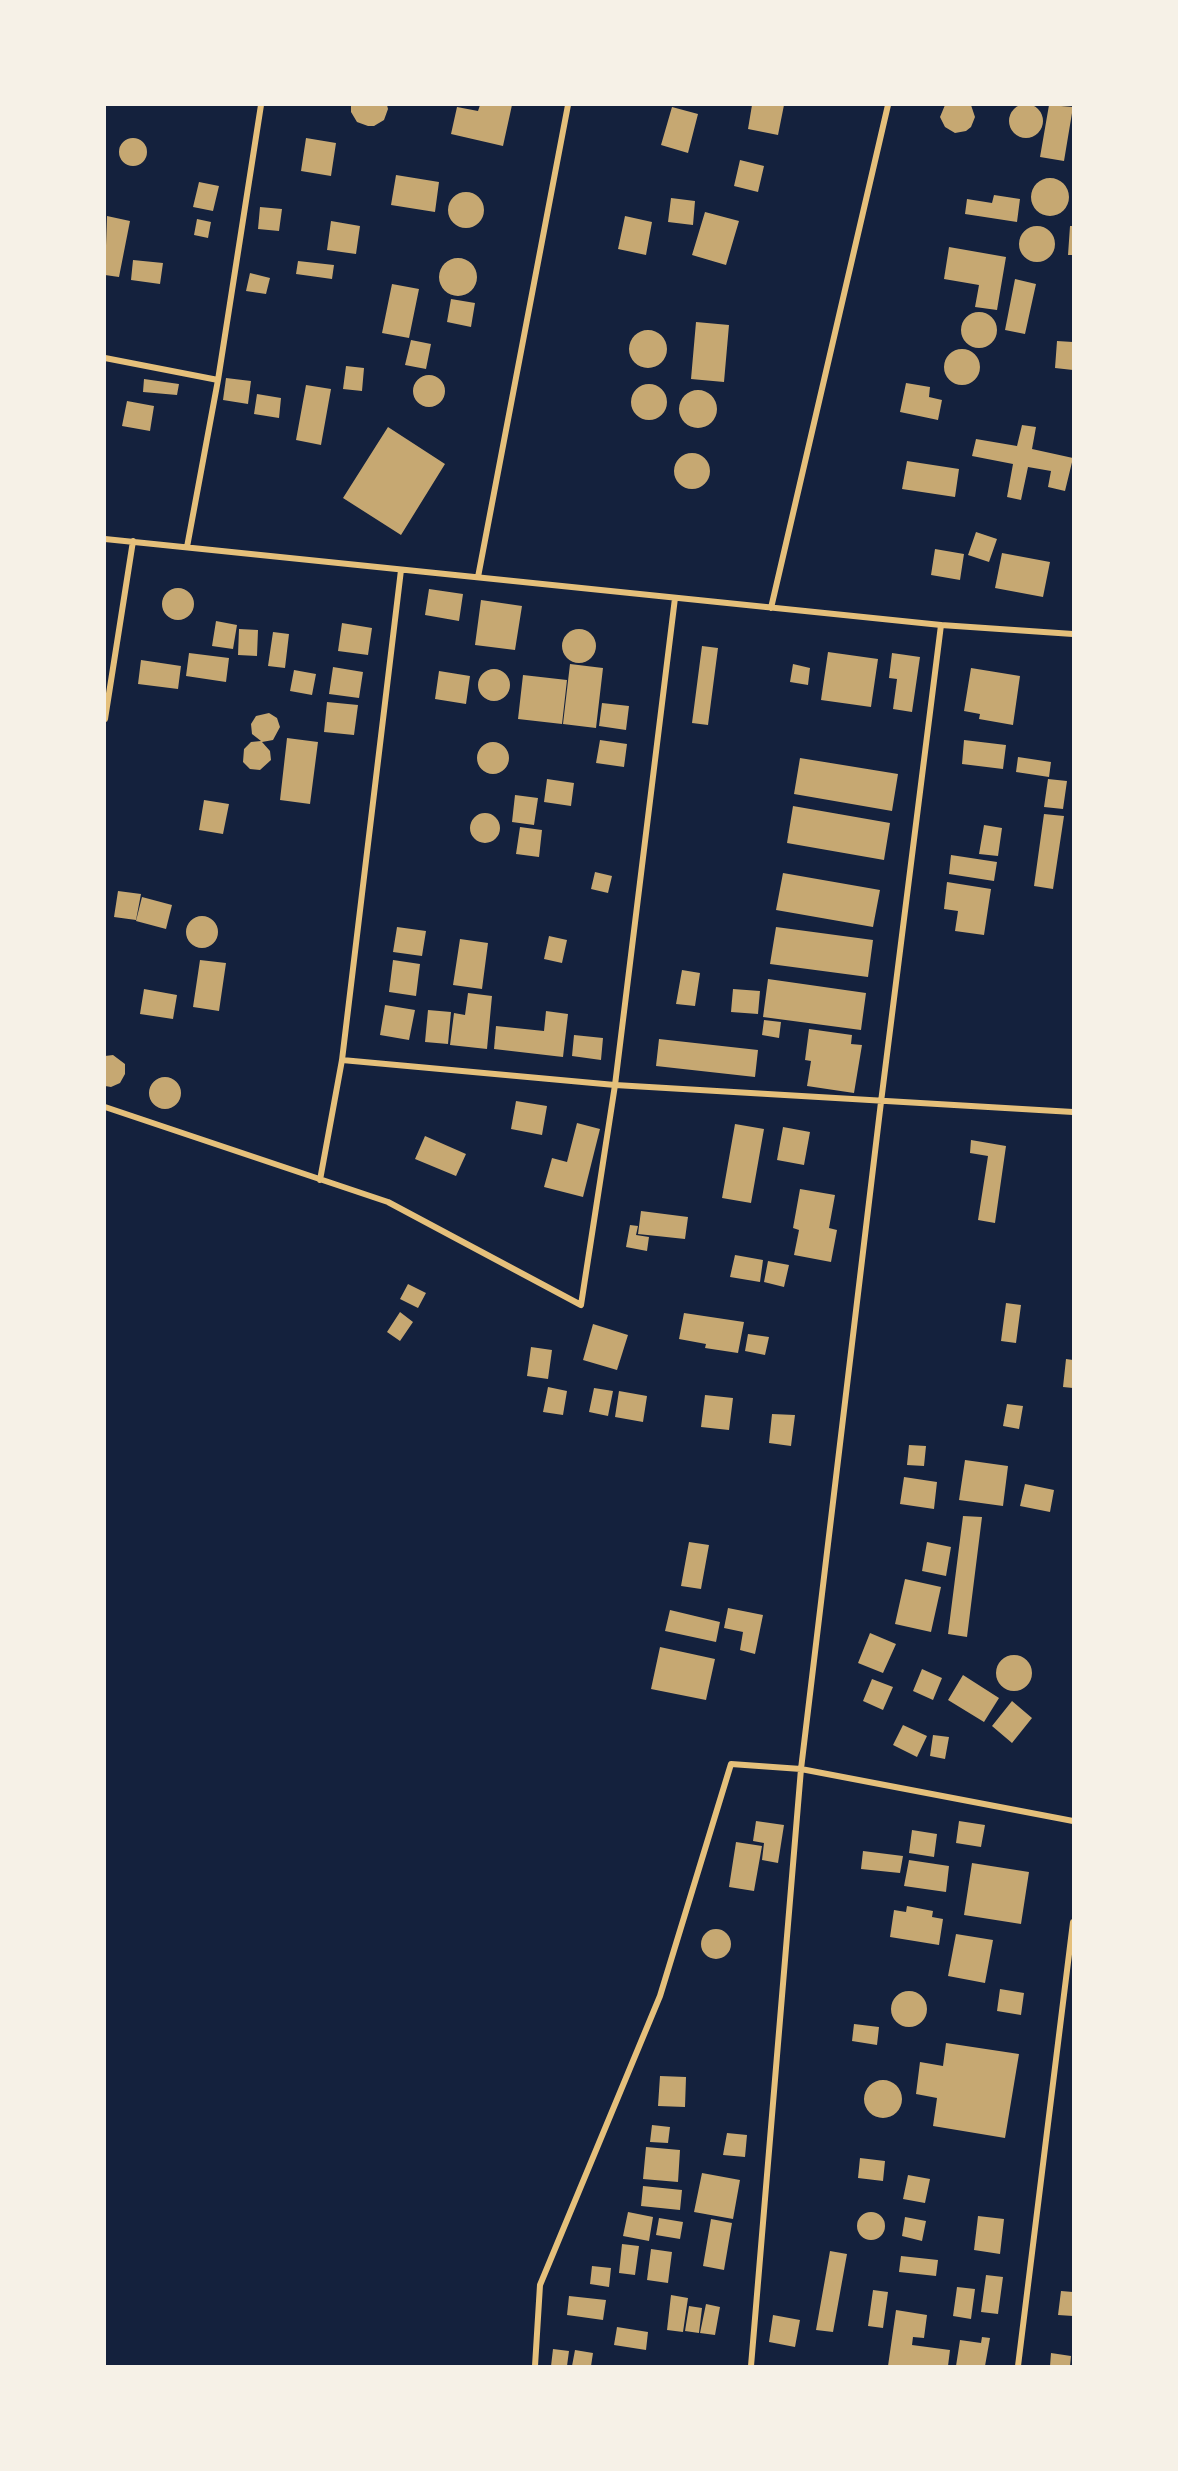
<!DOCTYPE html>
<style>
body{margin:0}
#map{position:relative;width:1178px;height:2471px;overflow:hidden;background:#14213d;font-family:"Varela Round",sans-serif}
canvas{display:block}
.frame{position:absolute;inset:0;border:106px solid #f6f1e7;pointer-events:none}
</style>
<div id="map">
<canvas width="1178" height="2471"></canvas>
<div class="frame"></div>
</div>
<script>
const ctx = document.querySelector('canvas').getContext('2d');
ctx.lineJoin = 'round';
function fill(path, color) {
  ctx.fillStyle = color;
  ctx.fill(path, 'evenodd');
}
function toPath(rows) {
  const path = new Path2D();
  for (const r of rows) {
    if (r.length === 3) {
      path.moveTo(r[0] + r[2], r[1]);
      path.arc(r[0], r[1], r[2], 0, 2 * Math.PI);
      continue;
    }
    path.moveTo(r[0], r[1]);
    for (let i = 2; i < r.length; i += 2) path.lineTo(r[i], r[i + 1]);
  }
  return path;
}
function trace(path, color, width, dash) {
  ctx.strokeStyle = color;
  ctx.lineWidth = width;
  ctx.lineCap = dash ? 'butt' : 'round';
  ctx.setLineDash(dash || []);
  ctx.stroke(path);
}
fill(toPath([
 [1026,121,17],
 [351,105,387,105,388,109,384,120,374,126,368,126,357,122,351,112],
 [480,105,512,105,503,146,451,134,457,107,478,111],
 [752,105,784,105,778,135,748,129],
 [945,105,971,105,975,117,971,127,966,131,955,133,945,127,940,117],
 [1049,105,1073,107,1064,161,1040,157],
 [672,107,698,114,688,153,661,145],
 [306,138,336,143,331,176,301,171],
 [133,152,14],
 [740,160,764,166,758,192,734,186],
 [396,175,439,182,435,212,391,205],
 [1050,197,19],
 [199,182,219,186,213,211,193,207],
 [466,210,18],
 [994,195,1020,199,1017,222,965,214,967,199,992,203],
 [671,198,695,201,693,225,668,222],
 [260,207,282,209,279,231,258,229],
 [705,212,739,221,726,265,692,255],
 [107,216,130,221,119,277,105,275],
 [625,216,652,222,646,255,618,249],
 [197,219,211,222,208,238,194,235],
 [331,221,360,226,356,254,327,250],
 [1070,226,1073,226,1073,255,1068,255],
 [1037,244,18],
 [949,247,1006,257,997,310,975,307,979,285,944,279],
 [458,277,19],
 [133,260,163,263,160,284,131,280],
 [298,261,334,265,332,279,296,274],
 [250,273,270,278,266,294,246,291],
 [1015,279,1036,284,1025,334,1005,330],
 [392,284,419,289,409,338,382,333],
 [451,299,475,303,471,327,447,322],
 [979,330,18],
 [696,322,729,325,724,382,691,379],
 [648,349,19],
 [411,340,431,344,426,369,405,365],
 [1057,341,1073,342,1073,370,1055,368],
 [962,367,18],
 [346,366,364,368,362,391,343,389],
 [429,391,16],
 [226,378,251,381,248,404,223,400],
 [144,379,179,384,177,395,143,392],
 [906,383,930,387,929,397,942,400,938,420,900,412],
 [649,402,18],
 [306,385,331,389,321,445,296,440],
 [698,409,19],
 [257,394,281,398,279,418,254,414],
 [127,401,154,406,150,431,122,426],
 [1022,425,1036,427,1032,449,1073,458,1065,491,1048,487,1051,471,1028,467,1021,500,1007,497,1013,464,972,456,976,439,1017,446],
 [388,427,445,464,401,535,343,498],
 [692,471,18],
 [907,461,959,469,955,497,902,489],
 [976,532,997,539,989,562,968,555],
 [935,549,964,554,960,580,931,575],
 [1002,553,1050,562,1043,597,995,588],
 [178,604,16],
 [429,589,463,594,459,621,425,615],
 [481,600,522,606,515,650,475,645],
 [216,621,237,625,233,649,212,646],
 [342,623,372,628,368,655,338,651],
 [239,629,258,630,257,656,238,655],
 [579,646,17],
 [273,632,289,634,285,668,268,666],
 [702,646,718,648,708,725,692,723],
 [828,652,878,659,871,707,821,700],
 [189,653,229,658,226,682,186,676],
 [892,653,920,657,912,712,893,709,897,679,889,678],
 [141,660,181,666,178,689,138,684],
 [570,664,603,668,596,728,563,724],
 [793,664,810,668,808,685,790,682],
 [333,667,363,672,359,698,329,694],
 [971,668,1020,676,1013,725,979,719,980,714,964,711],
 [494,685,16],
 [294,670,316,674,312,695,290,691],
 [439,671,470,676,466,704,435,699],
 [523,675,567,680,562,724,518,719],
 [327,702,358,705,354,735,324,732],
 [602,703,629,706,626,730,599,726],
 [269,713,277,718,280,727,273,740,262,742,270,751,271,760,260,770,250,769,243,762,244,749,251,742,261,741,252,734,251,724,256,716],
 [287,738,318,742,310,804,280,800],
 [600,740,627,744,624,767,596,763],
 [964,740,1006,745,1003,769,962,764],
 [493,758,16],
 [1018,757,1051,762,1049,777,1016,772],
 [800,758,898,774,892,811,794,794],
 [547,779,574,783,571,806,544,802],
 [1048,779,1067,781,1063,809,1044,807],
 [515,795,538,798,534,825,512,822],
 [204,800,229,804,223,834,199,830],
 [793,806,890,823,884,860,787,843],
 [485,828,15],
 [1044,814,1064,816,1053,889,1034,886],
 [984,825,1002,828,998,856,979,854],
 [520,827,542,830,539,857,516,854],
 [951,855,997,862,994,881,949,874],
 [595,872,612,876,608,893,591,889],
 [783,873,880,890,873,927,776,910],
 [947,882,991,889,984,935,955,931,958,911,944,909],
 [118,891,141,894,136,920,114,917],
 [142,897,172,905,166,929,136,921],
 [202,932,16],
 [397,927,426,931,422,956,393,952],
 [776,927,873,940,868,977,770,964],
 [549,936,567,940,562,963,544,959],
 [460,939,488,943,482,989,453,985],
 [200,960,226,963,219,1011,193,1007],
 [393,960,420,964,416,996,389,992],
 [682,970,700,973,695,1006,676,1004],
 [768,979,866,993,861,1030,763,1017],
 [144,989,177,995,173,1019,140,1014],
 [733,989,760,991,758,1014,731,1012],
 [468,993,492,996,487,1049,450,1045,454,1013,465,1015],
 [385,1005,415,1010,409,1040,380,1035],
 [428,1010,451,1012,448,1044,425,1042],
 [546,1011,568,1014,563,1057,494,1049,496,1026,544,1031],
 [764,1020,781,1022,779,1038,762,1035],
 [809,1029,852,1035,851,1044,862,1045,854,1093,807,1086,811,1061,805,1060],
 [574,1035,603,1038,601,1060,572,1056],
 [659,1039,758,1050,755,1077,656,1066],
 [113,1055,125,1064,125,1074,120,1083,111,1087,105,1086,105,1056],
 [165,1093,16],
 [516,1101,547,1106,542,1135,511,1129],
 [577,1123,600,1129,583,1197,544,1187,552,1158,567,1162],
 [735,1124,764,1129,751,1203,722,1198],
 [783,1127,810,1132,804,1165,777,1160],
 [425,1136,466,1154,456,1176,415,1159],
 [971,1140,1006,1146,995,1223,978,1220,988,1156,970,1153],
 [800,1189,835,1195,829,1228,837,1230,831,1262,794,1255,799,1230,793,1228],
 [641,1211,688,1217,685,1239,638,1234],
 [630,1225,638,1226,636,1235,649,1237,647,1251,626,1247],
 [735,1255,763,1260,760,1282,730,1277],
 [768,1261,789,1265,784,1287,764,1282],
 [408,1284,426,1293,418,1308,400,1299],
 [1006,1303,1021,1305,1016,1343,1001,1341],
 [400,1312,413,1322,400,1341,387,1332],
 [684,1313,744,1322,738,1353,705,1348,706,1344,679,1339],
 [593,1324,628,1335,617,1370,583,1360],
 [748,1334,769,1337,765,1355,745,1351],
 [531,1347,552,1350,548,1379,527,1376],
 [1066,1359,1073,1360,1073,1388,1063,1387],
 [548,1387,567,1391,563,1415,543,1412],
 [594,1388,613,1391,608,1416,589,1412],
 [619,1391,647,1396,643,1422,615,1417],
 [705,1395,733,1398,729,1430,701,1427],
 [1007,1404,1023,1406,1019,1429,1003,1426],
 [772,1414,795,1415,791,1446,769,1443],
 [909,1445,926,1446,924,1466,907,1465],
 [965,1460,1008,1466,1003,1506,959,1500],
 [904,1477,937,1482,934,1509,900,1504],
 [1025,1484,1054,1490,1050,1512,1020,1506],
 [963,1516,982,1517,967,1637,948,1634],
 [689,1542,709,1545,701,1589,681,1586],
 [927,1542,951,1547,946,1576,922,1571],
 [905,1579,941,1587,931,1632,895,1624],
 [728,1608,763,1615,755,1654,740,1650,743,1632,724,1628],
 [670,1610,720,1622,716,1642,665,1631],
 [870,1633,896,1644,883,1673,858,1663],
 [660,1647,715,1659,706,1700,651,1689],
 [1014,1673,18],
 [922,1669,942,1678,933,1700,913,1691],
 [963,1675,999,1698,984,1722,948,1700],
 [872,1679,893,1687,883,1710,863,1701],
 [1012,1701,1032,1718,1012,1743,992,1726],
 [903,1725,927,1736,917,1757,893,1745],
 [933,1735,949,1737,945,1759,930,1756],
 [756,1821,784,1825,778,1863,762,1860,764,1843,753,1841],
 [959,1821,985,1825,981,1847,956,1843],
 [912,1830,937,1834,934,1857,909,1853],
 [736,1842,762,1846,754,1891,729,1887],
 [863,1851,903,1856,900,1873,861,1869],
 [909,1860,949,1866,946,1892,904,1886],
 [972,1863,1029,1872,1021,1924,964,1915],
 [907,1906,933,1911,932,1917,943,1919,939,1945,890,1937,894,1910,906,1912],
 [716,1944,15],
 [956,1934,993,1940,985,1983,948,1976],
 [1000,1989,1024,1993,1021,2015,997,2011],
 [909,2009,18],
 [854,2024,879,2027,877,2045,852,2041],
 [946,2043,1019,2054,1005,2138,933,2126,937,2098,916,2094,920,2062,943,2066],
 [660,2076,686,2077,685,2107,658,2106],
 [883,2099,19],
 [652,2125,670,2127,668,2143,650,2142],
 [727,2133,747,2135,745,2157,723,2155],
 [646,2147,680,2150,678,2182,643,2179],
 [860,2158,885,2161,883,2181,858,2178],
 [702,2173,740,2180,733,2219,694,2212],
 [908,2175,930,2179,925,2203,903,2199],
 [643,2186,682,2190,680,2210,641,2206],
 [628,2212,653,2217,649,2241,623,2236],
 [871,2226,14],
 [978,2216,1004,2219,1000,2254,974,2250],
 [905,2217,926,2221,922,2241,902,2236],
 [659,2218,683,2222,680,2239,656,2235],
 [711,2219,732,2223,724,2270,703,2266],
 [622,2244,639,2246,635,2275,619,2273],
 [651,2249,672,2252,668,2283,647,2280],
 [830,2251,847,2254,833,2332,816,2330],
 [901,2256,938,2260,936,2276,899,2272],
 [592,2266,611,2268,609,2287,590,2284],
 [986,2275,1003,2277,998,2314,981,2312],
 [957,2287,975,2289,971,2319,953,2316],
 [873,2290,888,2292,883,2328,868,2326],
 [1061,2291,1073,2292,1073,2316,1058,2315],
 [671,2295,688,2298,683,2332,667,2330],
 [569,2296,606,2300,603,2320,567,2315],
 [706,2304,720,2307,715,2335,700,2333],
 [689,2306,702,2308,699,2333,685,2331],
 [896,2310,927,2315,924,2338,913,2337,912,2345,950,2350,948,2366,888,2366],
 [773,2315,800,2320,795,2347,769,2342],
 [617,2327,648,2332,646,2350,614,2345],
 [982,2337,990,2338,985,2366,956,2366,960,2340,981,2343],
 [553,2349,569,2351,567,2366,551,2366],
 [575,2350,593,2353,591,2366,572,2366],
 [1051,2353,1071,2356,1070,2366,1050,2366]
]), '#c6a872');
trace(toPath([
 [105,358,218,380],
 [105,539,941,625,1073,634],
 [187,547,218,380,261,105],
 [478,577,568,105],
 [771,608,888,105],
 [105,719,133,541],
 [342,1060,615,1085,1073,1112],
 [105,1107,388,1202,581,1305,615,1085,675,598],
 [320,1180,342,1060,401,570],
 [535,2366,540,2285,660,1996,731,1764,801,1769,1073,1821],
 [751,2366,801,1769,881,1102,941,625],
 [1018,2366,1073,1922]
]), '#e5c07b', 6);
</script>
